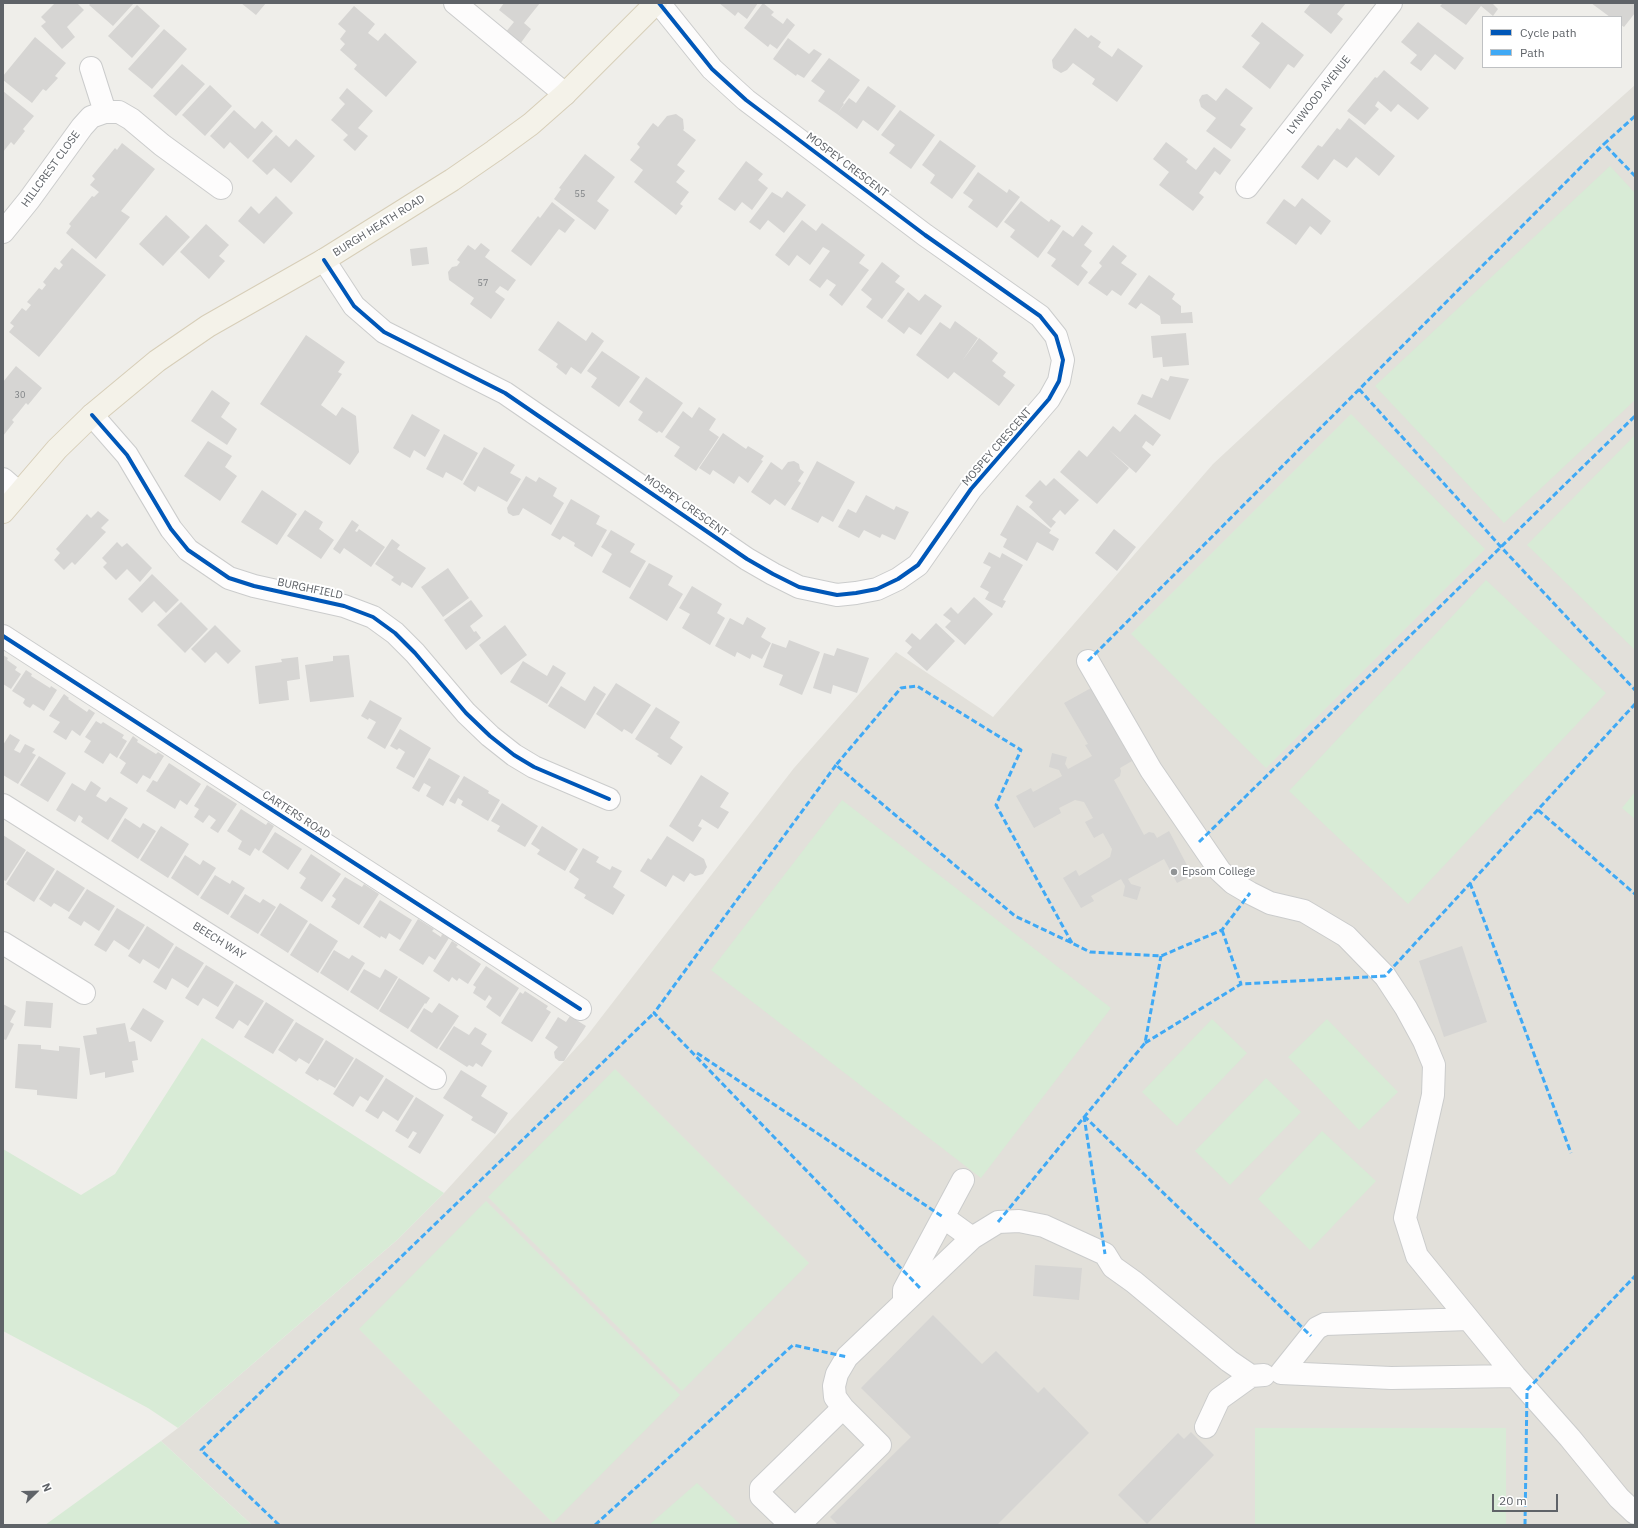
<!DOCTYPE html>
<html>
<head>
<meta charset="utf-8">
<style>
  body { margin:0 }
  #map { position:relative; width:1638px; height:1528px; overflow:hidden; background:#efeeea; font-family:"IBM Plex Sans",sans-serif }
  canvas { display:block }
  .frame { position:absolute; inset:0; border:4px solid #5f6368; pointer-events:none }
  .legend { position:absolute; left:1482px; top:16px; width:140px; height:52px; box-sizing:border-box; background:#fff; border:1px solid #bfc1c3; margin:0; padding:5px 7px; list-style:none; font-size:12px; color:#5f6368 }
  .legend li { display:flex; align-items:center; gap:8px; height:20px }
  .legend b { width:20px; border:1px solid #bfc1c3 }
  .north { position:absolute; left:16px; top:1472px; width:40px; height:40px; -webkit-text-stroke:3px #fff; paint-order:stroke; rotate:67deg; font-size:11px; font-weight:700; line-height:16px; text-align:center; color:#5f6368 }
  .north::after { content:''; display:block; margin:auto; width:14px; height:18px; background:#5f6368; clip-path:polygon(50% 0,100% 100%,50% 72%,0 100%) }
  .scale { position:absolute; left:1492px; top:1494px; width:66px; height:18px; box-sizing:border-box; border:2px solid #5f6368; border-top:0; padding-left:5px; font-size:12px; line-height:14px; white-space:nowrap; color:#5f6368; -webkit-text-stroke:3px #fff; paint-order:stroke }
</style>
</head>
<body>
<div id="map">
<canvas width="1638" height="1528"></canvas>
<div class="frame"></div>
<ul class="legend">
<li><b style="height:5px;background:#0057b8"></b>Cycle path</li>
<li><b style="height:5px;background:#3fa9f5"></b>Path</li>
</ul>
<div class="north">N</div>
<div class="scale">20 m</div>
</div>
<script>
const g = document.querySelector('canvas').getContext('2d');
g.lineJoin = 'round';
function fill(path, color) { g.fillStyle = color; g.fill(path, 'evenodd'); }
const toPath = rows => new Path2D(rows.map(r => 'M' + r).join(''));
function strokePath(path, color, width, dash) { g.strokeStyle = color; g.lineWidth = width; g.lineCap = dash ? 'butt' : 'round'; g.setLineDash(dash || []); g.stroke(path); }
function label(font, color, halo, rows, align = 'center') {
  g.font = font + ' "IBM Plex Sans",sans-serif'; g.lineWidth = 4; g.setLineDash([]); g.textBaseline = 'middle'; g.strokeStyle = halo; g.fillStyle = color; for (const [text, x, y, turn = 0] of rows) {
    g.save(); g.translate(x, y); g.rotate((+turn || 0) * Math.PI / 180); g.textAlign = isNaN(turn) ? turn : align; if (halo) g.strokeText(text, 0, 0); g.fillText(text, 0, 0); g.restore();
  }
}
fill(toPath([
  [1635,85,1635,1525,252,1525,161,1441,178,1428,397,1240,444,1193,586,1037,794,768,896,652,993,717,1213,464,1281,401]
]), '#e2e0da');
fill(toPath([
  [1610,166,1635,193,1635,400,1504,523,1375,386],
  [1351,414,1485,549,1266,768,1131,634],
  [1635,435,1635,650,1527,545],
  [1486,580,1606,693,1408,904,1289,791],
  [1635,792,1635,819,1622,808],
  [842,800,1111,1008,981,1178,711,970],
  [1212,1019,1247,1053,1177,1126,1142,1092],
  [1327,1019,1398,1092,1359,1130,1288,1057],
  [202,1038,444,1193,397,1240,178,1428,148,1408,3,1331,3,1149,81,1195,115,1174],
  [615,1069,809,1263,682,1391,488,1197],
  [1266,1078,1301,1112,1230,1185,1195,1151],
  [1322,1131,1376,1181,1310,1250,1258,1199],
  [486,1201,680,1395,553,1523,359,1329],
  [1255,1428,1506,1428,1506,1525,1255,1525],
  [161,1441,252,1525,45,1525],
  [697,1483,741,1525,649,1525]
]), '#d8ebd6');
fill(toPath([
  [55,3,77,3,84,10,67,27,75,37,62,49,41,26,46,22,41,17],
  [91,3,134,3,113,26,89,5],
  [241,3,266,3,256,15],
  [504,3,540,3,524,23,531,29,520,44,505,33,514,22,499,10],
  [719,3,758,3,747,19,738,12,735,16],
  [763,3,774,12,771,15,783,24,787,18,795,25,777,49,770,44,768,47,744,28],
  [1311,3,1346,3,1337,14,1343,19,1331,34,1304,12],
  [1443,3,1494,3,1493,4,1498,9,1493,16,1481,6,1466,25,1440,6],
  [1591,3,1635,3,1635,13,1624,27,1621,25,1621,17,1610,17],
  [137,5,160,26,132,58,108,36],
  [354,6,375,24,368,33,378,41,385,33,417,62,386,97,354,69,357,65,340,50,345,44,340,39,346,31,338,24],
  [1262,22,1304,55,1294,68,1288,64,1270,89,1242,67,1260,43,1251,36],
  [1418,22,1464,58,1455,70,1435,54,1421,71,1410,63,1417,55,1401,42],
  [1075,28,1088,38,1091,35,1101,42,1098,47,1112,57,1118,48,1143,66,1117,102,1092,84,1095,79,1073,63,1067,70,1061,73,1053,68,1052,60],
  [164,29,187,49,152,89,128,69],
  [35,37,66,63,55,76,58,78,46,91,43,89,32,103,3,80,3,76],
  [788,38,809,54,814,49,822,54,804,78,797,74,796,76,773,59],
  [829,58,860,80,843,103,844,104,837,114,818,101,825,91,811,81],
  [182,64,205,84,176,116,153,96],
  [1384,70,1429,108,1418,120,1398,104,1391,112,1378,101,1375,106,1379,109,1365,125,1347,111,1375,77,1377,78],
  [210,85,232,106,205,136,182,115],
  [868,86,896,106,878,131,863,120,857,129,837,114,849,98,856,103],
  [347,88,373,111,358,128,368,136,355,151,343,140,348,135,331,120,345,104,339,98],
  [1226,88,1253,108,1240,125,1246,129,1231,149,1206,131,1216,118,1201,107,1199,100,1202,95,1207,94,1216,101],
  [3,91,34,116,23,129,25,131,14,145,11,142,3,152],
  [234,110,255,129,262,121,273,131,248,159,230,142,224,149,210,136],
  [900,110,935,135,911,169,889,153,895,145,881,135],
  [676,114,683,119,684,129,683,130,696,140,677,165,685,171,676,182,689,192,680,204,683,206,676,215,634,182,643,170,630,160,640,147,637,144,653,123,658,127,667,116],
  [1349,118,1395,156,1379,176,1356,157,1347,168,1334,159,1318,180,1301,167,1318,145,1322,147,1337,128,1340,130],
  [276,135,289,147,296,139,315,156,291,183,274,168,267,175,252,161],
  [940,140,976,166,952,199,930,183,935,175,922,165],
  [1166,142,1188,159,1186,162,1196,170,1214,147,1231,160,1220,175,1215,171,1199,193,1204,197,1193,211,1159,185,1169,172,1153,159],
  [122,143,155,169,121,211,130,217,96,259,66,233,71,226,69,224,92,196,94,197,99,192,90,185,95,179,92,176,115,148,117,150],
  [585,154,615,177,597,201,609,210,595,230,554,199,561,189,559,188],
  [746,161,763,174,758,180,768,188,752,210,742,202,735,211,718,199],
  [978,172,1007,193,1009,189,1020,197,997,228,968,207,973,200,963,193],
  [787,191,806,205,784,233,768,220,760,230,749,222,772,192,782,198],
  [276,196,293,213,264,244,238,221,251,206,259,214],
  [1302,198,1331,221,1321,235,1310,226,1296,245,1266,223,1284,199,1295,207],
  [1021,201,1049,222,1051,219,1061,226,1038,258,1010,237,1015,230,1004,222],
  [552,202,575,220,565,233,559,229,531,266,511,251,538,216,540,218],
  [166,215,190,237,163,266,139,244],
  [802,220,816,231,822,223,865,255,859,263,869,270,842,306,829,295,836,285,827,279,820,288,809,280,830,251,823,247,810,265,797,255,789,266,775,255],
  [206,224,229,245,219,256,225,261,209,279,180,252],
  [1082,225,1093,233,1084,245,1092,251,1081,266,1088,272,1078,286,1051,266,1056,259,1047,253,1063,230,1073,237],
  [481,243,490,250,485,257,516,280,508,291,500,286,495,292,505,299,491,319,470,304,474,298,449,280,448,272,452,267,457,266,460,262,457,260,468,245,475,250],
  [1113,245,1127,256,1121,263,1137,274,1121,296,1112,290,1107,296,1088,283,1102,266,1099,263],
  [427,247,429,264,412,266,410,249],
  [72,248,106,275,39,357,9,332,14,326,10,323,22,308,26,311,31,305,27,302,39,288,42,290,46,285,43,282,55,267,59,270,63,265,60,262],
  [882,262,900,276,895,282,905,289,882,319,866,307,872,299,861,290],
  [1149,275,1175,294,1172,299,1181,306,1181,313,1192,312,1193,323,1161,324,1160,316,1141,303,1136,309,1128,304],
  [908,292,919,301,925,294,942,306,921,335,909,327,904,334,887,321],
  [558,321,586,341,592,332,604,341,581,374,571,367,566,375,556,367,558,364,538,350],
  [955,321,978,338,962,361,979,338,998,353,992,361,1006,372,1003,376,1015,385,999,406,954,372,948,379,916,355,940,322,950,329],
  [1186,333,1189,365,1163,367,1162,357,1153,358,1151,336],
  [306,335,345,362,338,372,342,374,321,405,336,416,342,407,356,416,359,452,350,465,260,404],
  [602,351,640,377,619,407,591,387,597,378,587,371],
  [16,366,42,388,28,405,26,403,18,413,12,420,14,422,3,436,3,382],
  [1170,376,1189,379,1170,420,1137,404,1142,394,1152,398,1161,378,1168,381],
  [646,377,683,403,662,433,659,431,657,433,638,420,643,412,629,402],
  [212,390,230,403,221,417,237,429,227,445,191,421],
  [699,407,716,419,709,430,719,437,696,471,674,456,680,447,665,437,683,411,692,418],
  [412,414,440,430,425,457,414,450,410,458,393,448],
  [1135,414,1161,435,1153,446,1146,441,1142,447,1151,455,1136,473,1108,449,1129,468,1097,504,1060,472,1079,450,1087,457,1113,426,1120,432],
  [723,433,746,449,748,446,764,456,761,460,763,461,748,483,739,476,734,484,713,470,710,475,699,468],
  [444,434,478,453,462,481,446,472,443,478,426,469],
  [208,441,232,456,225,467,237,476,220,501,184,476],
  [484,447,515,465,510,473,521,479,507,502,478,486,475,492,463,484],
  [794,461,799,464,800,469,804,472,798,481,801,483,785,506,775,499,770,505,751,492,771,462,782,470,788,462],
  [817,461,855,482,833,522,822,516,818,523,791,509],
  [526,476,536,482,539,477,557,488,553,496,564,503,551,525,523,508,519,515,513,516,508,513,507,508],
  [1054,478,1079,500,1065,515,1060,510,1052,519,1056,522,1051,528,1029,507,1033,502,1025,496,1040,480,1046,486],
  [262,490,297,514,277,545,241,522],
  [866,495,894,510,896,506,909,512,895,540,882,534,880,538,864,530,859,538,838,527,848,509,856,513],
  [571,499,600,516,596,524,607,530,592,557,574,546,575,543,563,536,560,540,551,535],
  [1017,505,1051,530,1049,533,1059,539,1053,551,1037,542,1027,561,1003,547,1007,539,1000,535],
  [305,510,323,522,319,529,334,540,321,559,287,536],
  [98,511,109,520,101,528,106,532,75,565,72,562,64,570,54,560,60,553,56,549,87,514,91,518],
  [352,520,359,525,355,531,357,532,359,529,385,547,371,567,344,548,340,554,333,549],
  [1114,529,1136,547,1117,571,1095,553],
  [611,530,635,544,630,552,646,561,630,588,602,572,612,554,601,547],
  [392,539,400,545,397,549,426,568,412,588,402,582,400,586,391,580,394,577,375,564],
  [117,542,122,547,127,543,152,568,140,582,127,569,116,580,103,567,107,563,102,558],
  [989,552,1000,558,1002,553,1023,565,1003,600,1006,601,1002,608,985,599,989,592,980,587,991,567,983,563],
  [649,563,673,576,668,585,683,594,667,621,629,598],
  [448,568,469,598,443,617,421,587],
  [152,574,179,600,166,613,154,601,142,613,128,599],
  [692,586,722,604,717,613,725,618,710,645,682,628,690,614,679,608],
  [974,597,993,614,965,645,945,627,951,621,943,615,951,607,958,614],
  [471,600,483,616,470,626,474,632,476,631,481,638,466,650,444,620],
  [181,602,208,629,185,653,157,625],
  [747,617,766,628,761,637,771,643,762,659,752,654,750,659,737,652,735,657,715,646,730,618,743,625],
  [936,623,955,641,927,671,907,653,912,647,905,641,912,633,920,640],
  [215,625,241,651,228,664,216,652,205,663,191,649],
  [505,625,527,655,501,675,479,645],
  [789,640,820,652,802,695,779,685,783,675,763,667,772,643,786,648],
  [837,648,869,658,857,693,833,685,831,694,813,688,824,653,834,656],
  [3,655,8,658,7,660,17,667,15,670,21,674,11,689,3,684],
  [349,655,354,697,310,702,305,665,333,661,333,656],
  [298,657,300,679,287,681,289,700,259,704,255,666,282,662,281,659],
  [523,661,547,676,553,665,566,673,547,704,510,682],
  [26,670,32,674,31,676,50,688,51,686,57,690,44,711,33,704,30,708,26,706,23,703,25,699,12,691],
  [616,683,651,705,632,734,624,729,622,732,596,714],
  [561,686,585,701,594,686,606,694,585,729,548,706],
  [1091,688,1132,761,1120,768,1121,771,1120,776,1114,780,1144,835,1149,832,1154,833,1157,838,1169,831,1189,869,1184,872,1187,878,1177,883,1164,859,1128,879,1131,884,1141,887,1137,900,1123,896,1125,886,1121,879,1091,896,1094,901,1081,908,1063,878,1076,870,1079,876,1110,857,1112,849,1103,833,1094,838,1085,822,1093,818,1084,802,1075,800,1059,808,1061,813,1034,828,1016,796,1031,788,1033,792,1062,776,1059,770,1049,767,1052,753,1067,757,1065,764,1068,769,1092,756,1085,745,1088,744,1064,703],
  [64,694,69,698,68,699,87,712,89,709,95,713,80,736,72,730,66,740,53,732,60,722,49,716],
  [370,700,402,718,385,749,367,738,376,722,369,718,368,720,361,716],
  [656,707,680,722,670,738,683,747,671,765,657,756,659,754,635,739],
  [96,721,101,724,103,722,114,729,124,735,122,738,127,741,117,758,110,753,103,764,84,752,91,741,85,737],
  [400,729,431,748,414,778,396,768,405,752,399,748,397,750,390,746],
  [10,734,20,740,14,750,20,753,25,744,35,749,32,753,36,755,18,784,3,775,3,745],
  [133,736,138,740,137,742,148,749,156,754,158,752,164,756,150,779,143,775,137,784,120,773,126,763,119,758],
  [39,756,66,773,48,802,20,785],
  [429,758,460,776,443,806,426,796,431,787,424,783,419,792,412,788],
  [169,763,201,784,187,805,180,800,175,809,146,791,153,780,157,782],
  [701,775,729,793,720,807,729,812,718,829,702,819,698,826,702,828,693,842,669,826],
  [464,776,489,791,488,793,500,800,488,821,461,805,463,801,458,798,455,804,449,801],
  [91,781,101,788,96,796,106,802,110,797,128,808,108,840,81,822,83,818,79,815,75,822,56,810,72,783,85,791],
  [207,785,237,804,218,833,210,828,216,820,209,815,203,823,194,817,199,809,194,806],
  [502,803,538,826,525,847,497,831,500,826,491,821],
  [241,809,266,825,268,822,274,826,259,851,255,848,250,856,238,849,242,841,227,831],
  [125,818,140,828,143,823,156,831,138,859,111,841],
  [161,826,189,844,168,878,140,860],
  [542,826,578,849,565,871,537,854,540,850,531,844],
  [275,832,302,849,288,870,262,852],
  [3,835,26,850,6,881,3,880],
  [667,836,704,859,707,867,703,874,695,876,690,873,684,882,673,875,666,887,640,871,648,858,651,860],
  [583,848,599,857,596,862,610,870,612,866,622,871,613,887,625,895,613,915,584,898,586,895,574,888,579,879,569,872],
  [27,851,55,869,34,902,6,884],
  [311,854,341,874,322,902,300,888,306,878,299,873],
  [185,855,200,865,203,860,216,868,198,896,171,878],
  [57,870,85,888,69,912,54,903,51,907,39,899],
  [215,875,230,884,232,880,245,888,228,915,200,898],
  [345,877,362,887,364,884,379,894,359,925,331,907,336,899,332,896],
  [87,889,115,906,99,931,84,921,81,926,68,918],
  [245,894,260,903,263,899,276,907,258,934,230,917],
  [380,900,412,920,400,940,389,933,386,939,381,936,380,938,363,927],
  [280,903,308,921,288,953,260,935],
  [117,908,145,925,129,950,114,940,106,952,94,945],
  [418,919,434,929,432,931,441,937,442,934,449,938,435,960,429,956,423,965,399,950],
  [310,923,338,941,318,973,290,955],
  [147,926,174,944,159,969,143,959,140,964,128,956],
  [452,941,458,945,456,947,481,964,468,984,459,978,457,981,452,977,449,982,433,971],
  [176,946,204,963,188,988,172,978,166,990,153,982],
  [1462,946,1487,1022,1444,1037,1419,961],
  [334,950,349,959,352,955,365,963,348,991,320,973],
  [206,965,234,982,218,1007,203,998,198,1006,185,998],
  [486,966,519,988,500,1017,486,1007,492,998,489,995,485,1001,473,993,476,987,473,985],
  [364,969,380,978,385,969,398,977,378,1010,350,992],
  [399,978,430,998,426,1004,425,1003,408,1029,379,1011],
  [236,984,264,1001,248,1026,239,1020,233,1029,215,1018],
  [525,991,548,1006,546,1009,551,1012,532,1042,501,1023,520,992,523,994],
  [26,1001,53,1003,51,1028,24,1026],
  [266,1002,294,1020,273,1054,244,1037],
  [439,1003,459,1016,437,1049,410,1031,424,1008,432,1013],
  [3,1004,16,1011,10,1022,14,1024,6,1040,3,1039],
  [143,1008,164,1021,151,1042,130,1029],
  [570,1016,586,1026,564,1061,559,1061,555,1058,554,1052,558,1047,545,1038,558,1017,566,1022],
  [296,1022,324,1039,309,1064,299,1058,296,1062,278,1050],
  [125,1023,129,1042,135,1041,138,1060,132,1061,134,1072,105,1078,105,1072,90,1075,83,1036,97,1034,96,1028],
  [454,1026,469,1035,475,1027,487,1034,481,1044,492,1051,482,1067,476,1063,473,1067,469,1065,467,1067,439,1049],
  [326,1040,354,1058,335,1088,319,1079,318,1081,305,1073],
  [18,1044,41,1045,41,1049,59,1051,59,1046,80,1048,77,1099,37,1095,37,1090,15,1088],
  [356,1058,384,1076,368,1101,360,1096,353,1107,333,1094],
  [461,1070,487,1086,481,1096,508,1113,495,1134,471,1120,473,1117,443,1098],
  [386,1078,414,1096,398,1121,383,1111,378,1119,365,1111],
  [416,1097,444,1115,420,1154,408,1147,417,1133,413,1131,408,1139,395,1131],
  [1035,1265,1082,1268,1079,1300,1033,1296],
  [933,1315,982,1364,996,1351,1038,1393,1044,1387,1089,1433,997,1525,838,1525,830,1517,911,1437,861,1388],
  [1191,1432,1214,1455,1147,1524,1118,1495,1178,1433,1184,1439]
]), '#d6d5d3');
const minor = toPath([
  [455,3,565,94],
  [91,68,105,112],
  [1247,187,1391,3],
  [3,232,29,200,82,127,91,117,105,112,119,112,131,119,162,145,221,188],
  [324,260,354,306,384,332,505,393,747,559,773,574,799,587,837,595,856,593,877,589,898,579,918,565,971,489,1049,399,1059,381,1063,360,1056,336,1040,316,925,235,746,100,712,69,659,3],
  [92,415,127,455,171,529,188,550,229,578,254,586,344,606,373,617,395,633,415,653,466,713,490,736,514,755,534,767,609,799],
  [3,479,19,493],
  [3,636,580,1009],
  [1088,661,1151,770,1220,871,1233,883,1250,893,1270,903,1304,911,1346,936,1385,976,1406,1008,1424,1041,1434,1065,1433,1095,1405,1218,1417,1256,1515,1376,1570,1438,1619,1498,1635,1513],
  [3,805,435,1078],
  [3,943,84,993],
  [943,1217,972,1238],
  [904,1299,904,1290,963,1180],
  [1468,1319,1325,1324,1317,1328,1281,1373,1391,1378,1515,1376],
  [843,1408,835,1397,834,1386,837,1374,847,1357,972,1238,998,1222,1019,1221,1044,1226,1105,1254,1113,1267,1134,1282,1229,1361,1251,1376],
  [1206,1427,1219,1399,1251,1376,1264,1375],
  [791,1525,761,1496,761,1488,843,1408,880,1445,799,1525]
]);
const major = toPath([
  [3,512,57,449,92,415,157,361,208,326,324,260,452,180,494,151,531,124,565,94,656,3]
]);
strokePath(minor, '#cbcccc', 24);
strokePath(major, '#d7ceb8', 24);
strokePath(minor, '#fdfcfc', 22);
strokePath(major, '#f4f2e9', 22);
strokePath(toPath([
  [1635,116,1604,144,1635,176],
  [1359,389,1501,547,1635,690],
  [1088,661,1604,144],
  [836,765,654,1013,920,1288],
  [1538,810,1635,894],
  [1199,842,1635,416],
  [1470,883,1571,1153],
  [1222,930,1241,984],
  [1072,943,996,805,1021,750,917,686,901,688,836,765,1015,916,1072,943,1090,952,1161,956,1222,930,1250,893],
  [1145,1043,1241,984,1385,976,1635,704],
  [697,1053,943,1217],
  [1084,1116,1311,1336],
  [1084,1116,1105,1254],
  [998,1222,1145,1043,1161,956],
  [279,1525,201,1450,654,1013],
  [595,1525,793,1345,847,1357],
  [1525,1525,1527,1390,1635,1276]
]), '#3fa9f5', 3, [6, 3]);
strokePath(toPath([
  [324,260,354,306,384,332,505,393,747,559,773,574,799,587,837,595,856,593,877,589,898,579,918,565,971,489,1049,399,1059,381,1063,360,1056,336,1040,316,925,235,746,100,712,69,659,3],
  [92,415,127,455,171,529,188,550,229,578,254,586,344,606,373,617,395,633,415,653,466,713,490,736,514,755,534,767,609,799],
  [3,636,580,1009]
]), '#0057b8', 4);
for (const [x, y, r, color] of [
  [1174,872,4,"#919496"]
]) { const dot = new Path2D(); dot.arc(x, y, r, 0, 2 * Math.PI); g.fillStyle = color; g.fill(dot); strokePath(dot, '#fff', 1.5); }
label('9px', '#7e8184', null, [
  ["55",580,194],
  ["57",483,283],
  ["30",20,395]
]);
label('11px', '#5f6368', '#fff', [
  ["LYNWOOD AVENUE",1319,95,-52],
  ["MOSPEY CRESCENT",847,165,37],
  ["HILLCREST CLOSE",51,169,-54],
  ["BURGH HEATH ROAD",379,226,-32],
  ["MOSPEY CRESCENT",997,447,-49],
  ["MOSPEY CRESCENT",686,506,35],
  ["BURGHFIELD",310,589,12],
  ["CARTERS ROAD",296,815,33],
  ["BEECH WAY",219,941,32]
]);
label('11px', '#5f6368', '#fff', [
  ["Epsom College",1182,872]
], 'left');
</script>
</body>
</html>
